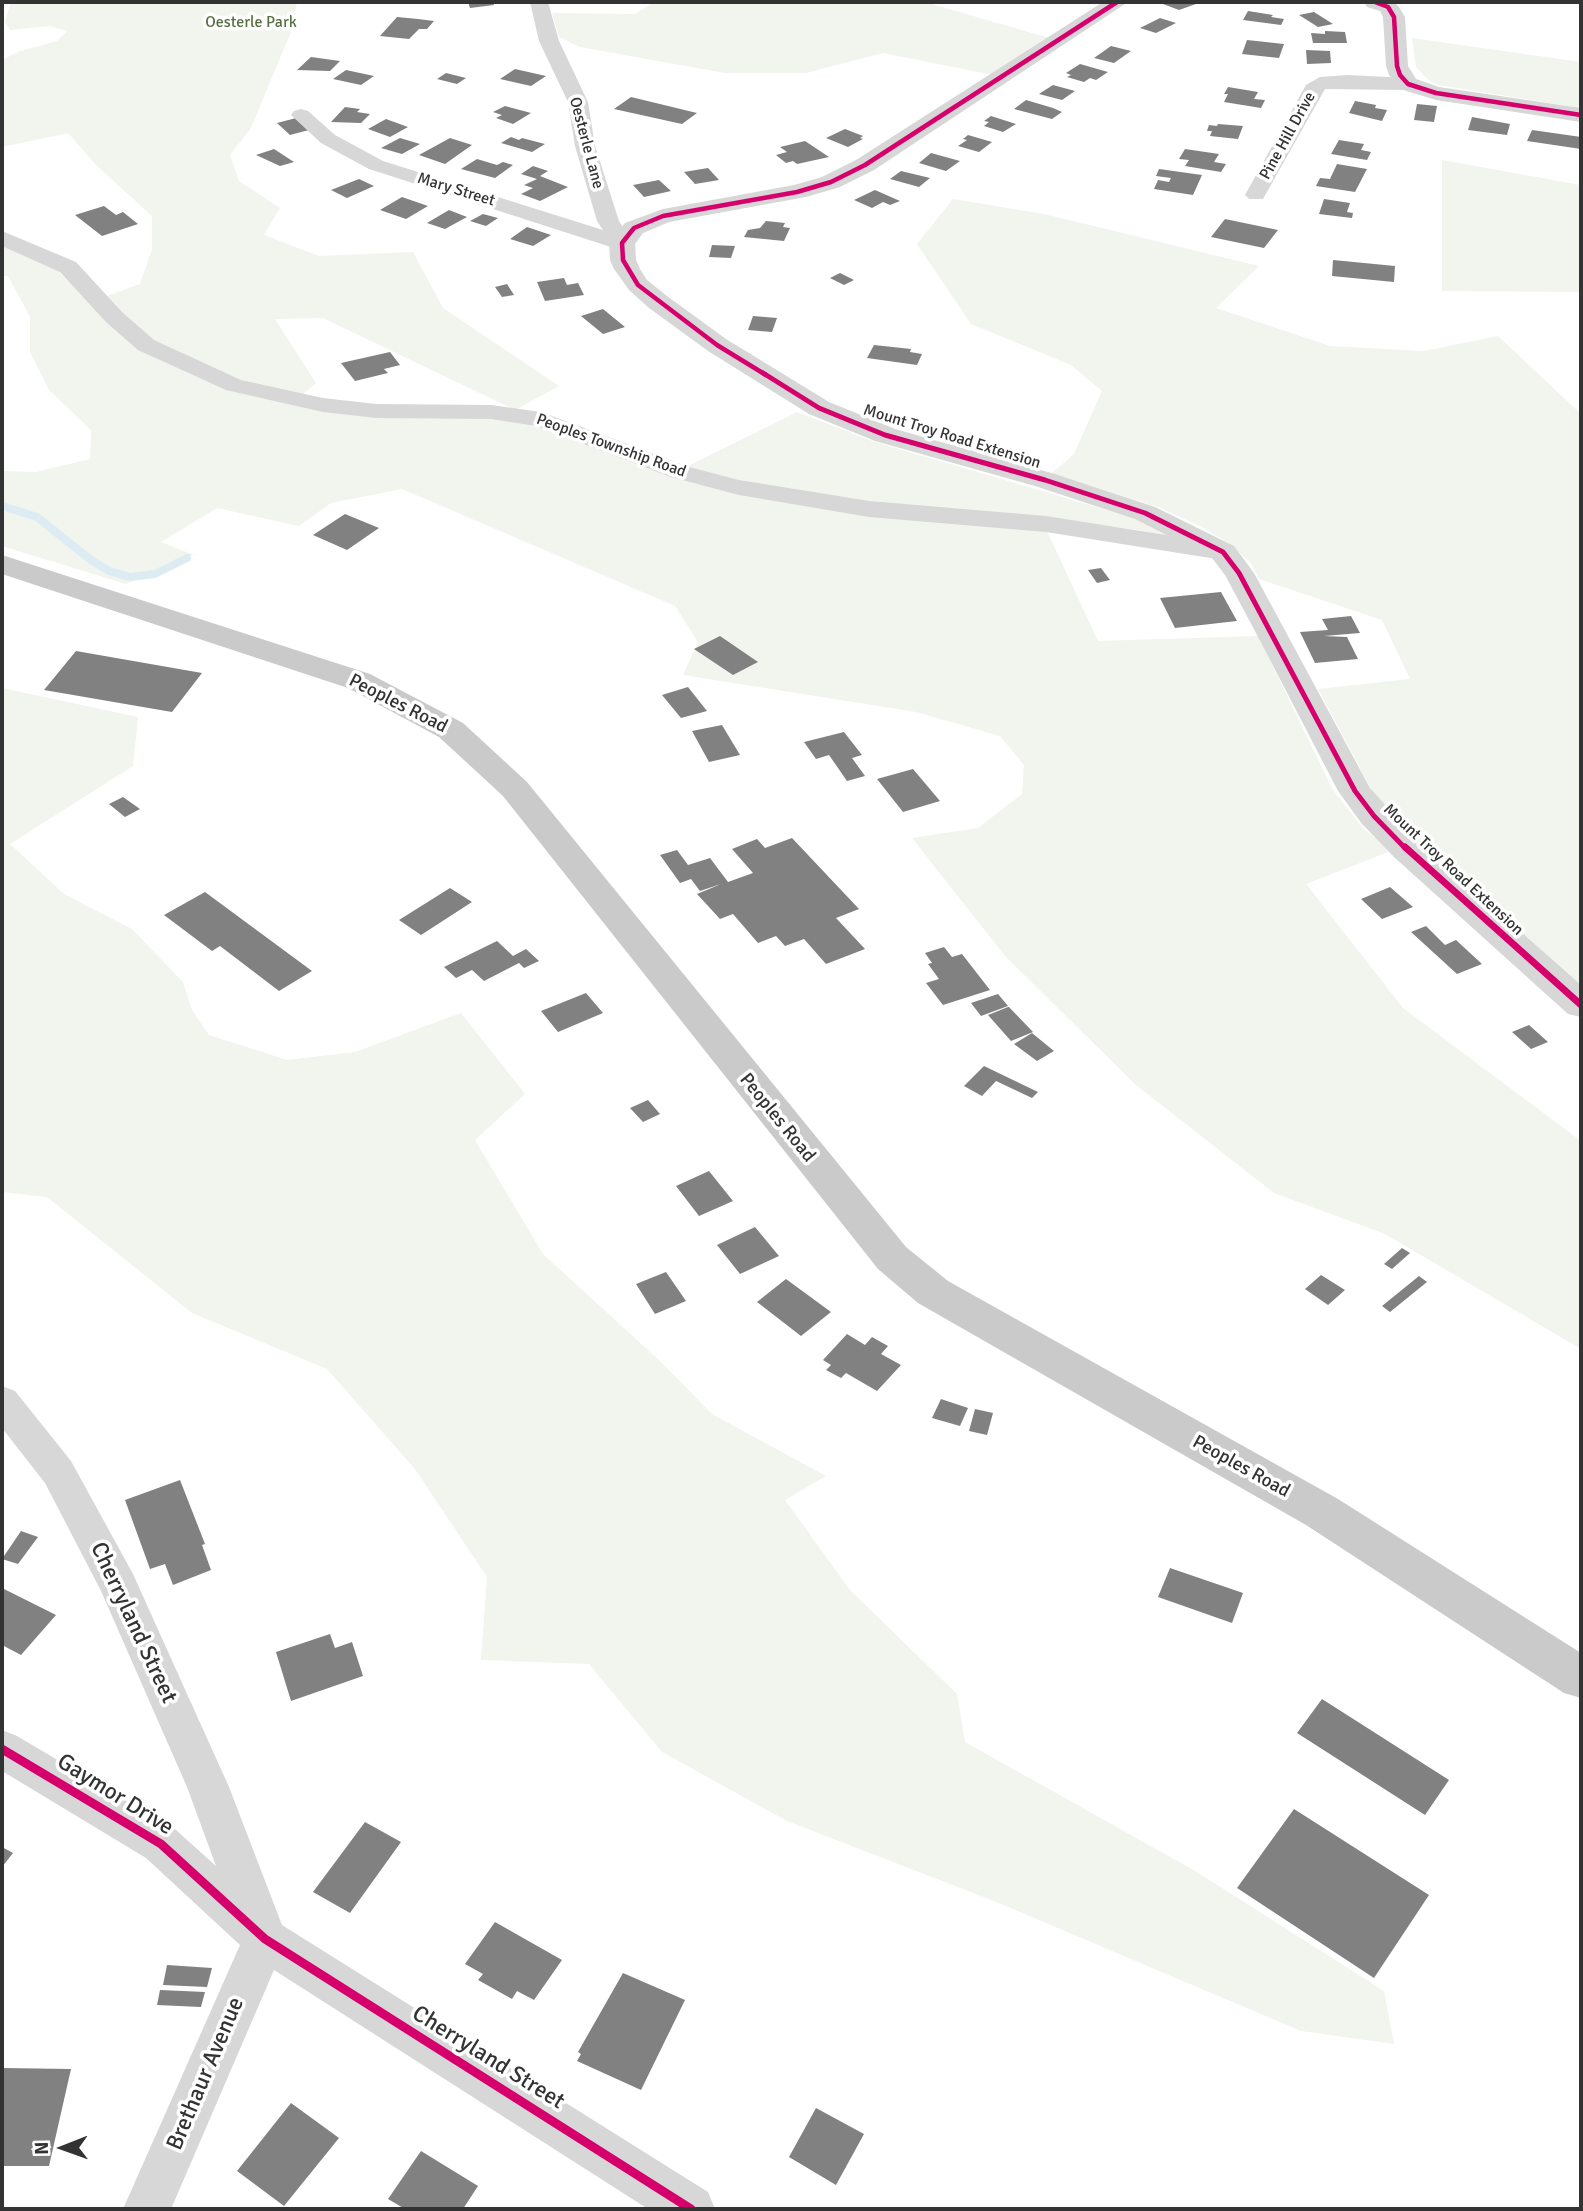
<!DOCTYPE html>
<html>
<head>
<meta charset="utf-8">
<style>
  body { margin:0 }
  #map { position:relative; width:1583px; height:2211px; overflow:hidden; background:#fff; font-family:Signika,sans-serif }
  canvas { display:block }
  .frame { position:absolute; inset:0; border:4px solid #333; pointer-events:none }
  .north { position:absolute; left:28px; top:2113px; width:70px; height:70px; -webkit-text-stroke:5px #fff; paint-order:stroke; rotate:269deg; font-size:19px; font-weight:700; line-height:28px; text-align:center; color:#333 }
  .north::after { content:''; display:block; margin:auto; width:24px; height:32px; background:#333; clip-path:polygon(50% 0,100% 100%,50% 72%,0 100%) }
</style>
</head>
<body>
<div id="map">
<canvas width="1583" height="2211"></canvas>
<div class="frame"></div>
<div class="north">N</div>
</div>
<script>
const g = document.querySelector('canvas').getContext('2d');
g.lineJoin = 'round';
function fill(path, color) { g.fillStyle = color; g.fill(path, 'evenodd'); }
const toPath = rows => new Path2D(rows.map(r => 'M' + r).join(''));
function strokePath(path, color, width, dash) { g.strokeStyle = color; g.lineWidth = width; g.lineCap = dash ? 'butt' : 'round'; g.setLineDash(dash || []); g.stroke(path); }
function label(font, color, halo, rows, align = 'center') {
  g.font = font + ' Signika,sans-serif'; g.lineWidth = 7; g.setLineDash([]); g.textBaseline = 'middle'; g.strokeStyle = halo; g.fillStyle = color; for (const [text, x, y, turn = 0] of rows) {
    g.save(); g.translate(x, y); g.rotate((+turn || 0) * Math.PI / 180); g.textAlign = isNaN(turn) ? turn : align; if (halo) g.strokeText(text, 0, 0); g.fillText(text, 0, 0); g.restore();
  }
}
fill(toPath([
  [11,2,297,2,290,34,251,128,230,155,239,181,280,208,264,235,319,256,413,252,443,308,559,386,515,410,323,318,275,319,316,383,302,395,242,380,177,354,142,334,107,296,140,284,152,249,152,216,97,166,68,133,2,147,2,60,20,51,57,41,67,31,50,26,10,30,5,22],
  [654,2,925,2,1049,38,993,75,883,53,806,73,725,73,580,47,559,37,552,13,635,14],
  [1412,38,1581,62,1581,108,1438,85,1427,79,1416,67],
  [1442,160,1581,185,1581,292,1442,291],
  [953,199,1044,214,1259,266,1216,308,1330,346,1424,351,1498,336,1581,414,1581,986,1384,813,1318,689,1410,679,1382,620,1259,579,1251,563,1230,544,1200,526,1161,508,1052,473,1074,454,1102,391,1071,365,971,324,917,244],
  [2,243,53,266,132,345,150,355,354,413,387,418,490,417,523,420,697,483,1047,531,1098,641,1258,636,1333,790,1363,828,1391,851,1306,884,1403,1008,1581,1141,1581,1349,1385,1234,1274,1193,1136,1085,1005,956,912,838,978,828,1022,794,1024,765,1000,736,916,712,683,675,698,642,675,606,402,489,331,503,299,526,217,508,161,542,194,555,126,584,2,546,2,471,36,472,90,459,91,430,49,390,30,352,30,317,8,276,2,276],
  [797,412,875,442,1141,520,1184,540,1138,530,1045,518,871,502,752,483,686,467],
  [2,688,138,717,133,766,10,844,64,894,132,929,183,982,192,1010,209,1035,287,1060,355,1052,461,1013,525,1094,475,1140,543,1254,660,1361,712,1414,826,1476,785,1500,850,1590,957,1694,965,1742,1197,1872,1384,1991,1394,2044,1301,2031,994,1901,787,1821,662,1752,589,1664,481,1660,487,1577,415,1469,327,1369,192,1313,47,1197,2,1192]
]), '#f1f5ed');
strokePath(toPath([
  [2,506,37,517,91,560,109,571,130,577,155,574,187,558]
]), '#ddebf3', 8);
fill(toPath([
  [468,2,493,2,494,5,470,8],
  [1168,2,1191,2,1196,4,1179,10,1163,4],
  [1248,11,1273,15,1271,17,1284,19,1281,25,1243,20],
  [1314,12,1333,24,1318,27,1299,15],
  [397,17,418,19,434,21,427,29,419,29,409,39,380,36],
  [1160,18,1176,23,1156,33,1140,28],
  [1325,31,1345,32,1347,43,1313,43,1311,33,1325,34],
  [1247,40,1284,44,1279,58,1242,54],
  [1111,46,1131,51,1114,63,1094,58],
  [1306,50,1330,51,1331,63,1307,64],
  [311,57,340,61,330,71,297,70],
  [1080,64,1108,72,1096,80,1090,78,1084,82,1067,77,1071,75,1066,73],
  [515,69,546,76,531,86,500,79],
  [346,70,374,76,361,85,333,79],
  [446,73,466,78,457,84,437,79],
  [1053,85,1075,91,1062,100,1039,94],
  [1228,87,1258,92,1254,99,1265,100,1261,108,1224,102,1228,94,1224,94],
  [631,97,697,113,682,124,614,109],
  [1026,100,1053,108,1062,112,1052,119,1014,109],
  [1355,101,1376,105,1375,108,1387,110,1382,121,1349,113],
  [1417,104,1437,106,1434,122,1414,120],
  [505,106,531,113,513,124,496,118,502,115,493,112],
  [345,107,360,109,357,112,370,114,361,123,331,122],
  [991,116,1016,124,1003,132,984,126,989,122,984,121],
  [1472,117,1510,124,1507,135,1468,130],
  [296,118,309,130,290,135,277,123],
  [386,119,408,127,390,137,368,129],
  [1218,124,1243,126,1238,139,1210,136,1212,131,1207,131,1209,125,1217,126],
  [845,129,863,136,860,138,863,139,848,147,826,138],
  [1532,130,1581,137,1581,149,1527,141],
  [968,135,992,142,979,152,958,146,967,140,963,139],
  [511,137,519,140,522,138,545,144,532,152,501,143],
  [400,138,420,144,402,154,381,148],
  [450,138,472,145,445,164,419,155],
  [1339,140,1364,144,1361,150,1371,152,1367,160,1331,154],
  [805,141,829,157,797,164,793,161,786,163,776,155,787,152,780,147],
  [274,149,294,162,280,166,256,155],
  [1185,149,1219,154,1214,162,1226,164,1221,172,1185,166,1189,160,1179,159],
  [931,153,960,161,946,171,919,163],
  [477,159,497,165,503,162,513,165,495,178,461,169],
  [1337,164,1367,169,1355,192,1316,186,1320,178,1330,179],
  [533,166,548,171,540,176,568,187,540,201,521,194,533,188,524,185,537,179,521,174],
  [708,168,719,180,695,184,684,172],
  [1159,169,1202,175,1193,195,1154,189,1158,180,1169,182,1171,178,1156,176],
  [901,171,930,178,919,187,890,179],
  [359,179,374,186,347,198,331,190],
  [659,180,671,191,644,197,633,185],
  [875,190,900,201,890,205,883,202,872,208,854,200],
  [402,197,428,206,406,219,380,210],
  [1324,199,1350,203,1347,212,1353,213,1352,218,1319,214],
  [104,206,116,215,123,212,138,224,102,236,75,215],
  [449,210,467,217,445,229,427,223],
  [483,214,498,218,486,226,470,221],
  [1225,219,1278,230,1264,248,1211,237],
  [766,221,785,223,783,227,790,228,784,241,744,237,748,230,760,228],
  [527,227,551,235,533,246,510,239],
  [712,245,735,246,731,258,709,257],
  [1333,260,1395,266,1394,282,1332,276],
  [840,273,854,280,844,285,830,278],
  [564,278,567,285,578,283,584,295,545,301,537,282],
  [507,284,514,295,502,297,495,287],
  [603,309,625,327,603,334,581,316],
  [753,316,777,318,772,332,748,330],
  [874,345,911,349,910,352,922,354,917,365,867,358],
  [390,352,400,365,384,369,388,373,355,381,341,363],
  [345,514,379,528,347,550,313,535],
  [1101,568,1110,580,1097,583,1088,570],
  [1221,592,1237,621,1175,628,1160,598],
  [1351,616,1360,633,1324,636,1347,637,1358,659,1315,663,1300,632,1328,630,1322,619],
  [720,636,758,662,733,675,694,649],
  [76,651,202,673,172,712,44,690],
  [688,687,707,711,681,718,662,695],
  [722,725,740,755,709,762,692,731],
  [844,732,862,755,852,758,865,776,847,781,829,755,816,759,804,742],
  [913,769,940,801,903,812,877,779],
  [123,797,140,809,125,817,109,804],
  [792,838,859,909,836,918,865,949,826,964,804,939,785,946,776,936,758,943,733,914,720,919,697,894,721,884,700,891,691,879,680,883,660,855,677,850,688,865,710,858,728,882,753,873,732,849,757,839,765,848],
  [1390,887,1413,907,1382,919,1361,899],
  [450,888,472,902,421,935,399,920],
  [205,892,312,971,279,991,220,946,212,951,164,915],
  [1426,926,1445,945,1456,940,1482,964,1457,974,1411,932],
  [497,941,513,956,526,949,539,961,524,968,519,963,484,981,472,970,456,978,444,967],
  [944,947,952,957,962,954,990,990,943,1005,926,983,939,979,928,964,932,963,925,953],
  [586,993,603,1013,558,1032,541,1011],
  [998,994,1008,1006,981,1016,971,1003],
  [1008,1007,1009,1007,1033,1032,1011,1041,988,1015],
  [1529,1025,1548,1042,1531,1049,1512,1032],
  [1032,1033,1054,1051,1037,1061,1014,1044],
  [984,1066,1038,1092,1032,1098,996,1081,982,1096,964,1086],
  [648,1100,660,1114,643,1122,630,1108],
  [709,1171,733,1201,699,1216,676,1186],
  [755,1227,779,1256,740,1274,717,1245],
  [1402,1248,1410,1253,1392,1269,1384,1264],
  [666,1272,686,1301,655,1314,636,1284],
  [1321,1275,1345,1290,1328,1305,1305,1289],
  [1419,1276,1427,1282,1390,1312,1382,1306],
  [786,1279,831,1312,801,1336,757,1302],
  [847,1334,865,1345,872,1337,888,1346,881,1354,901,1365,877,1391,846,1373,841,1378,826,1370,831,1365,823,1360],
  [941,1399,968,1408,960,1426,932,1418],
  [975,1409,993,1413,987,1435,969,1431],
  [180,1480,205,1544,202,1545,211,1570,173,1585,165,1564,150,1569,125,1500],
  [21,1531,38,1537,18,1564,2,1559],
  [1170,1568,1243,1593,1232,1623,1158,1597],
  [4,1589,56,1615,21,1655,2,1645,2,1592],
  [330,1634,335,1648,352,1642,363,1676,291,1701,276,1652],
  [1322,1699,1449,1780,1425,1815,1297,1733],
  [1294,1809,1429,1895,1374,1978,1237,1888],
  [365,1822,401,1842,350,1913,313,1892],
  [2,1847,13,1853,2,1867],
  [495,1922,562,1960,534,2000,517,1991,512,1999,478,1980,483,1974,465,1964],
  [167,1965,212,1968,207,1987,163,1985],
  [623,1973,685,2000,641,2090,577,2061,581,2054,578,2052],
  [160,1990,205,1992,201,2007,157,2005],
  [4,2068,71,2069,49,2166,2,2166,2,2078],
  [291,2103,339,2138,284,2206,237,2171],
  [816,2108,864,2134,836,2185,789,2157],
  [421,2151,478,2186,463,2209,405,2209,388,2199]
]), '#818181');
fill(toPath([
  [530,2,548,2,559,41,588,102,595,146,619,221,633,243,630,248,614,248,369,169,321,143,291,115,294,111,301,109,308,111,335,135,383,161,603,230,597,221,575,146,568,102,539,41,530,2],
  [1347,75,1408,78,1418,84,1408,90,1325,89,1263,199,1249,199,1245,195,1306,85,1320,77,1347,75],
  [2,231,76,262,122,312,154,340,241,380,323,398,376,404,491,405,541,412,689,467,739,480,869,501,1046,516,1223,544,1232,547,1236,552,1232,557,1223,560,1046,532,869,517,739,495,671,477,536,426,491,419,376,418,323,412,226,390,138,350,106,322,60,272,2,246,2,231],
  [2,1386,15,1391,71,1461,133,1574,229,1787,282,1925,708,2192,715,2209,648,2209,274,1970,171,2209,123,2209,240,1945,146,1858,2,1771,2,1730,17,1736,176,1830,216,1866,187,1787,101,1591,45,1483,2,1428,2,1386]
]), '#d7d7d7');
fill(toPath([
  [1103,2,1128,2,874,170,840,187,806,197,669,222,643,233,635,244,636,260,640,269,647,280,667,296,726,339,829,402,895,429,1055,474,1155,507,1234,546,1254,573,1370,788,1418,841,1581,985,1581,1017,1568,1014,1394,857,1362,824,1338,791,1256,633,1225,575,1212,558,1135,519,1035,486,875,441,809,414,708,351,649,308,629,290,614,269,610,260,609,243,625,223,663,209,794,185,822,177,856,160,1103,2],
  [1364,2,1394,2,1399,7,1405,17,1408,66,1416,79,1439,87,1581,108,1581,122,1436,100,1400,89,1389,75,1386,66,1383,17,1380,11,1367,7,1364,2]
]), '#d7d7d7');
fill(toPath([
  [2,555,370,674,463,723,527,782,906,1247,948,1281,1338,1499,1581,1653,1581,1698,1564,1693,1306,1525,918,1303,878,1269,503,796,439,737,348,688,2,574,2,555]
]), '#cacaca');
strokePath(toPath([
  [1375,2,1388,7,1394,17,1397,66,1400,75,1408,84,1436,93,1581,115],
  [766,375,717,345,638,285,623,260,622,243,634,228,663,216,797,192,831,182,865,165,1117,2]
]), '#d6006c', 4.5);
strokePath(toPath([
  [763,373,819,408,885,435,1045,480,1145,513,1223,552,1239,573,1355,791,1374,816,1406,849]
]), '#d6006c', 5);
strokePath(toPath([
  [1405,847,1581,1005]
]), '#d6006c', 7);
strokePath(toPath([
  [2,1749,161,1844,265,1939,691,2209]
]), '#d6006c', 9);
label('16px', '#56703f', '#fff', [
  ["Oesterle Park",251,23]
]);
label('16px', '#333', '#fff', [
  ["Pine Hill Drive",1288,136,-61],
  ["Oesterle Lane",586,143,75],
  ["Mary Street",456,190,17],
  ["Mount Troy Road Extension",952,437,17],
  ["Peoples Township Road",611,446,20],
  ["Mount Troy Road Extension",1453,870,43]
]);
label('19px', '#333', '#fff', [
  ["Peoples Road",398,704,27],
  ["Peoples Road",777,1118,51],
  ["Peoples Road",1241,1467,29]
]);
label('23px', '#333', '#fff', [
  ["Cherryland Street",133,1623,65],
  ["Gaymor Drive",115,1795,32],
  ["Cherryland Street",488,2058,32],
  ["Brethaur Avenue",206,2074,-67]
]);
</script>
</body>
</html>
